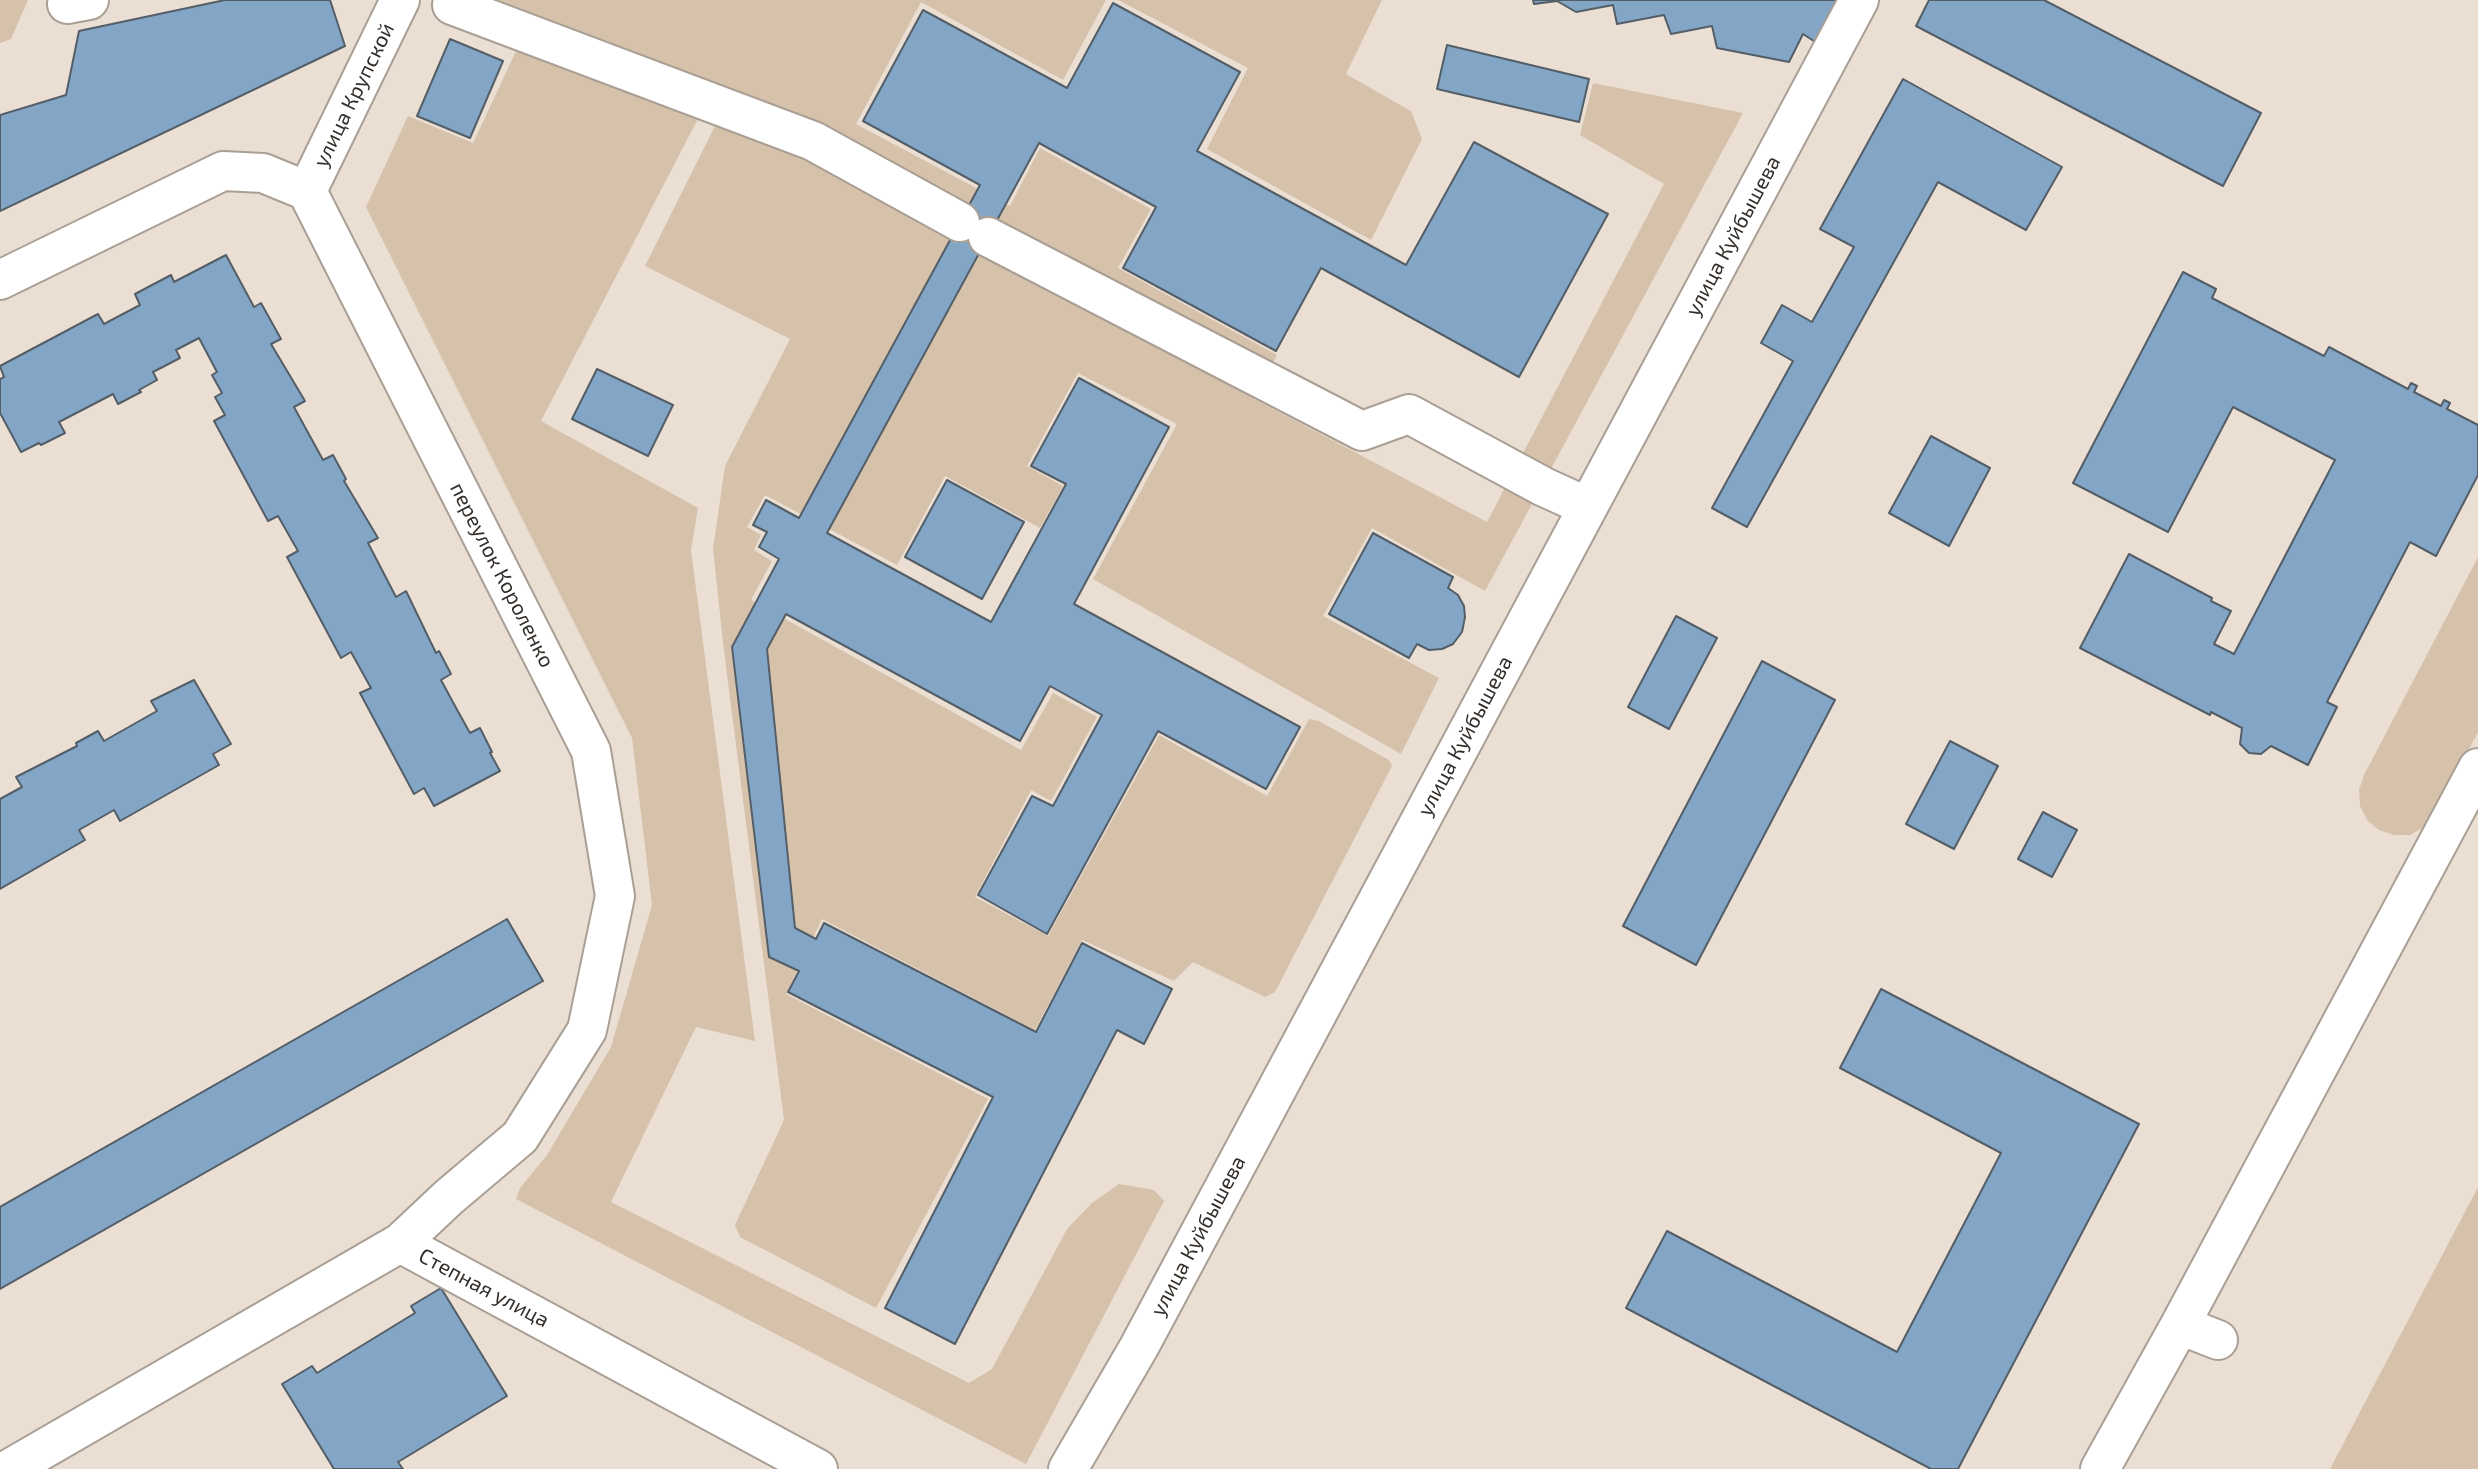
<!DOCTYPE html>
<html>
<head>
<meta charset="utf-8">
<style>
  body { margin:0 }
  canvas { display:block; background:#ebdfd4 }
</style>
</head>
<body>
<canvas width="2478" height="1469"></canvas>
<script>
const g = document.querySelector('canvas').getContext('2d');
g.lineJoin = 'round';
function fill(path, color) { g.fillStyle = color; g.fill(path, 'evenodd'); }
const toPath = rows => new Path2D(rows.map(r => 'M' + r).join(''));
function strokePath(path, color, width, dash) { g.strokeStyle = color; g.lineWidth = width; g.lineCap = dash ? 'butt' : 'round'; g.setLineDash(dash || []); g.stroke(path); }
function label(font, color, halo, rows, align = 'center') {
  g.font = font + ' "Exo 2",sans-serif'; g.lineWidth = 5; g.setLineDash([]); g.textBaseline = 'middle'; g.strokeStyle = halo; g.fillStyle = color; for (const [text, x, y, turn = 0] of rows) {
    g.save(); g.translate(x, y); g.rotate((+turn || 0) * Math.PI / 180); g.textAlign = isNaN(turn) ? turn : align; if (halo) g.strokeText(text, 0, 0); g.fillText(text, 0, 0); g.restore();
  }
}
fill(toPath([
  [0,0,28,0,11,39,0,43],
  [474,0,1106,0,1063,80,921,2,856,124,1010,206,1040,148,1151,209,1118,268,1277,355,1254,399,1487,522,1664,184,1580,135,1593,83,1743,113,1485,591,1372,528,1323,616,1439,678,1401,754,1093,579,1177,424,1078,373,1027,466,1063,486,1040,528,945,476,897,565,765,495,747,527,761,535,754,550,772,561,751,600,1021,750,1053,693,1097,717,1051,801,1031,790,975,897,1048,936,1159,735,1267,796,1309,719,1319,721,1389,760,1392,766,1275,992,1265,997,1193,962,1174,981,1082,940,1035,1030,822,919,786,994,988,1099,876,1308,740,1237,735,1225,784,1120,724,651,713,549,725,466,790,339,645,266,730,96],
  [1118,0,1382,0,1346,74,1411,111,1422,139,1371,240,1207,149,1248,68],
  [518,47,701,113,541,421,698,508,691,550,755,1041,696,1027,611,1202,969,1383,992,1369,1067,1229,1092,1203,1119,1184,1154,1190,1164,1201,1026,1464,516,1199,520,1188,547,1155,611,1047,652,905,632,738,366,207,408,116,473,143],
  [2478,557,2478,732,2434,815,2424,827,2410,835,2394,835,2379,830,2367,820,2360,806,2359,790,2364,775],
  [2478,1187,2478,1469,2330,1469]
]), '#d6c1ab');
const building = toPath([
  [225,0,330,0,345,46,0,211,0,115,66,95,79,31,225,0],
  [1533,0,1838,0,1820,45,1803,34,1789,62,1717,48,1712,26,1671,34,1664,15,1617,24,1613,5,1576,12,1557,1,1534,4,1533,0],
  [1929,0,2044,0,2261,113,2223,186,1916,26,1929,0],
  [1113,3,1240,72,1197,151,1406,265,1474,142,1608,214,1519,377,1321,268,1276,351,1123,268,1156,207,1039,143,827,533,991,622,1066,484,1031,466,1079,378,1169,427,1074,604,1300,727,1266,789,1158,731,1047,934,978,895,1032,796,1053,806,1102,715,1050,686,1020,741,786,614,767,649,795,928,816,939,824,923,1036,1032,1082,943,1172,989,1144,1044,1117,1030,955,1344,885,1308,993,1097,788,992,799,971,769,957,732,647,779,559,759,547,767,532,753,525,766,500,799,518,980,185,863,121,923,10,1067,88,1113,3],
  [450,39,503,61,470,138,417,116,450,39],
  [1447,45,1589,79,1579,122,1437,89,1447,45],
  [1903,79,2062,167,2026,230,1938,182,1747,527,1712,508,1793,361,1761,343,1782,305,1812,322,1854,247,1820,229,1903,79],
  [226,255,254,307,261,303,281,339,271,344,305,401,294,407,323,460,333,455,346,479,344,481,378,538,368,543,396,597,406,591,436,653,439,651,451,674,441,680,455,706,470,733,480,728,492,752,490,753,500,771,434,806,424,788,414,794,360,693,371,688,351,652,341,658,287,557,298,551,278,516,268,521,214,421,225,415,215,397,222,393,212,375,217,372,199,338,176,350,180,358,153,372,157,380,139,390,141,392,118,404,113,394,59,422,65,433,41,445,39,443,21,452,0,413,0,379,4,377,0,366,98,314,104,324,140,305,135,294,171,275,174,282,226,255],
  [2183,272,2216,289,2212,298,2324,356,2329,347,2408,389,2411,383,2417,386,2414,392,2441,406,2444,400,2450,403,2447,409,2478,425,2478,475,2436,556,2410,542,2327,702,2337,707,2308,765,2271,746,2261,754,2249,753,2240,744,2242,728,2211,712,2210,715,2080,648,2129,554,2212,598,2211,601,2231,611,2214,644,2234,654,2335,460,2233,407,2168,532,2073,483,2183,272],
  [597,369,673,405,648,456,572,419,597,369],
  [1931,436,1990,468,1949,546,1889,513,1931,436],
  [947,480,1024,522,982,599,905,557,947,480],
  [1373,533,1453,577,1448,588,1458,595,1464,606,1465,617,1462,632,1453,644,1442,649,1429,650,1417,644,1409,658,1329,614,1373,533],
  [1676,616,1717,638,1669,729,1628,707,1676,616],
  [1762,661,1835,700,1696,965,1623,926,1762,661],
  [194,680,231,744,213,754,219,765,120,821,114,810,79,830,85,840,0,889,0,799,22,787,16,777,77,746,76,743,98,731,104,741,157,711,151,701,194,680],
  [1950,741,1998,766,1954,849,1906,824,1950,741],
  [2043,812,2077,830,2052,877,2018,859,2043,812],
  [507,919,543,981,0,1289,0,1207,507,919],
  [1881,989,2139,1124,1958,1469,1931,1469,1626,1308,1667,1231,1897,1352,2001,1153,1840,1068,1881,989],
  [441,1288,507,1396,398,1462,403,1469,334,1469,282,1384,312,1366,317,1373,415,1313,411,1306,441,1288]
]);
fill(building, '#83a6c7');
strokePath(building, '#545e67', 2);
const minor = toPath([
  [67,4,89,0],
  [452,5,813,141,960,222],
  [307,191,400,0],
  [988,237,1362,431,1409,414,1544,487,1588,507],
  [0,280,223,171,263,173,307,191,591,751,615,896,587,1030,520,1137,449,1197,400,1243],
  [2180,1325,2218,1340],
  [9,1469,400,1243,818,1469],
  [1068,1469,1139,1347,1859,0],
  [2100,1469,2180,1325,2478,768]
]);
strokePath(minor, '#aa9f94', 42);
strokePath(minor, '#fff', 38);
label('21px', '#332e2a', '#fff', [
  ["улица Крупской",354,95,-64],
  ["улица Куйбышева",1733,236,-62],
  ["переулок Короленко",502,575,63],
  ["улица Куйбышева",1465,736,-62],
  ["улица Куйбышева",1198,1236,-62],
  ["Степная улица",484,1288,28]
]);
</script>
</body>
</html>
